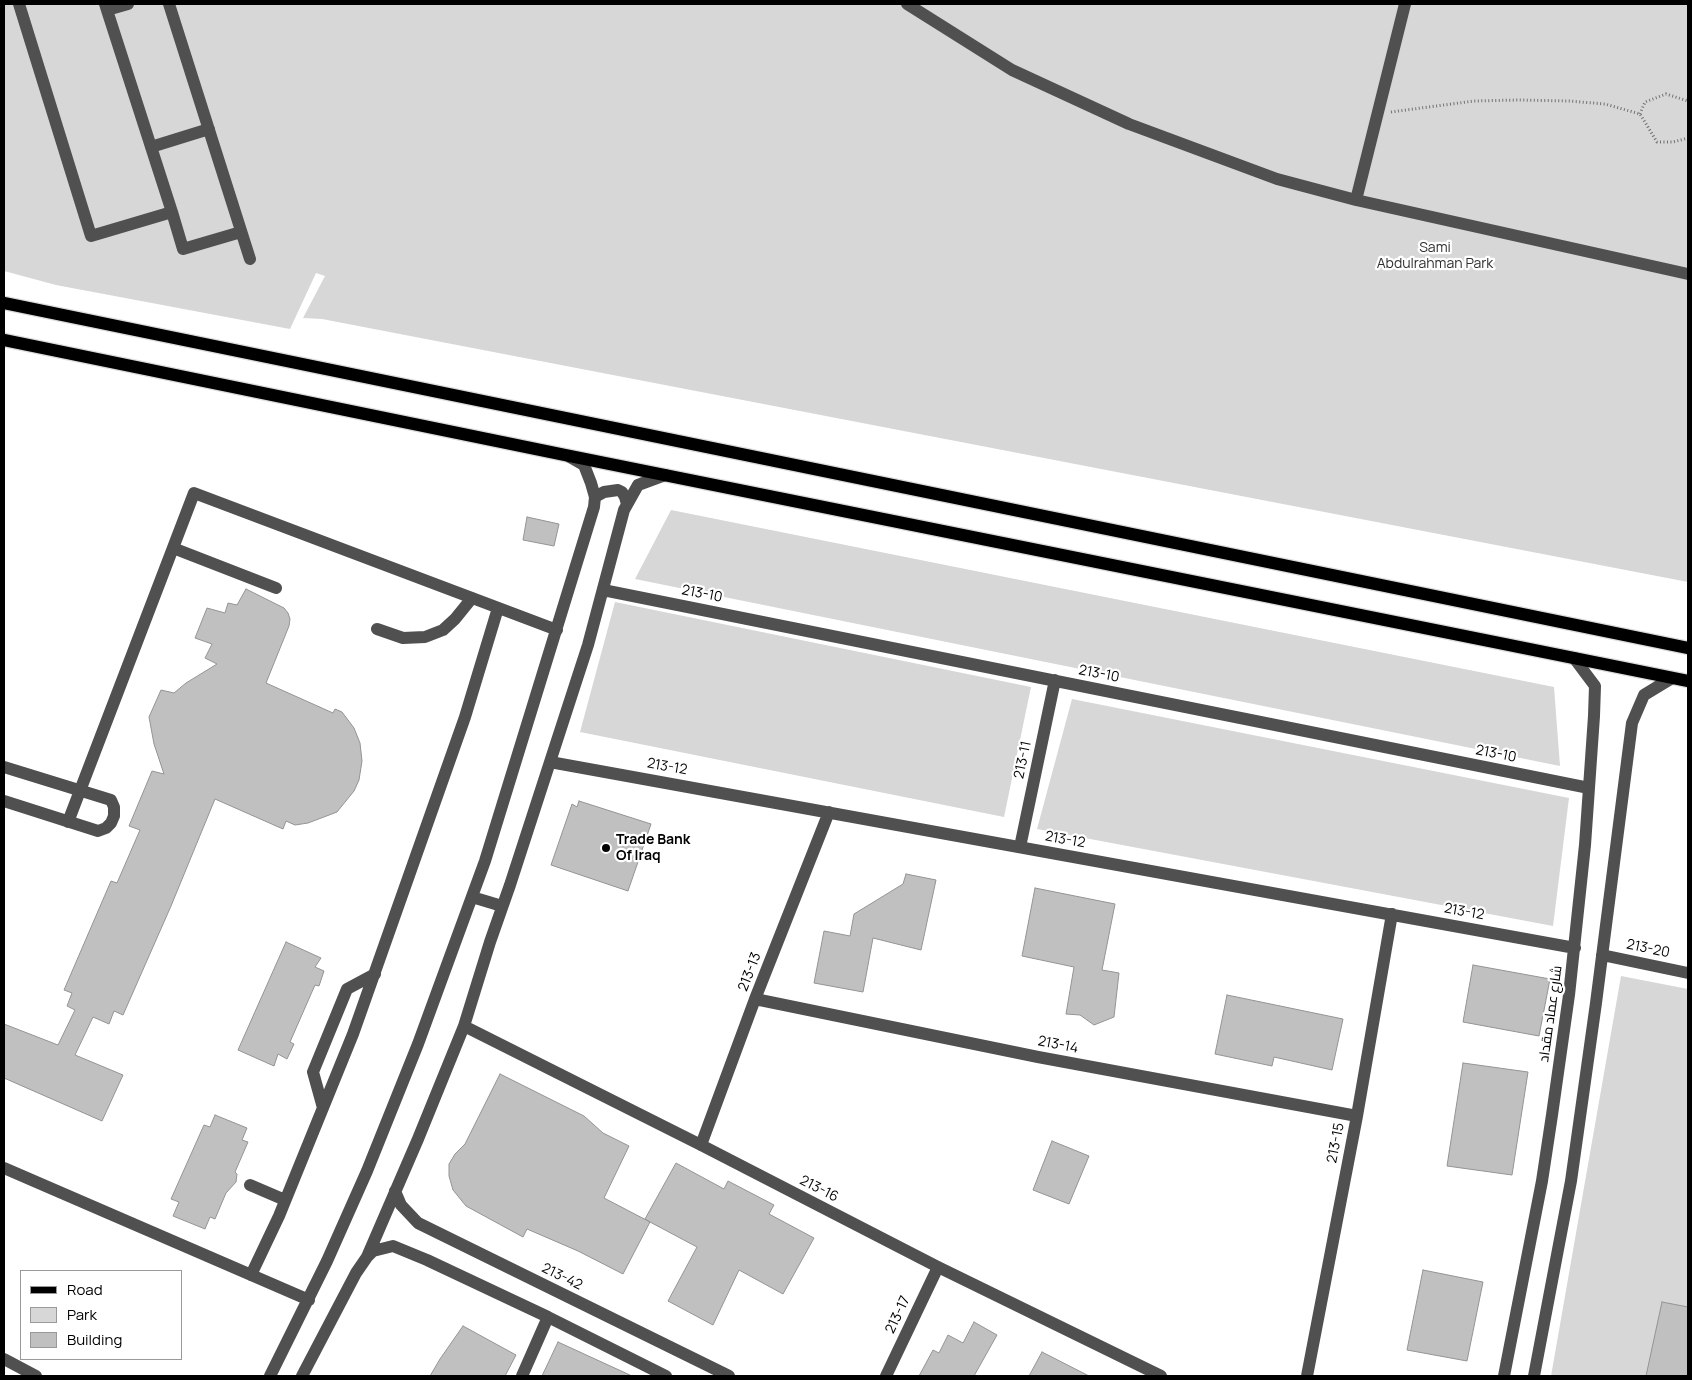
<!DOCTYPE html>
<html>
<head>
<meta charset="utf-8">
<style>
  body { margin:0 }
  #map { position:relative; width:1692px; height:1380px; overflow:hidden; background:#fff; font-family:Manrope,sans-serif }
  canvas { display:block }
  .frame { position:absolute; inset:0; border:5px solid #000; pointer-events:none }
  .legend { position:absolute; left:20px; top:1270px; width:162px; height:90px; box-sizing:border-box; background:#fff; border:1px solid #999; margin:0; padding:6px 9px; list-style:none; font-size:15px; color:#000 }
  .legend li { display:flex; align-items:center; gap:10px; height:25px }
  .legend b { width:25px; border:1px solid #999 }
</style>
</head>
<body>
<div id="map">
<canvas width="1692" height="1380"></canvas>
<div class="frame"></div>
<ul class="legend">
<li><b style="height:6px;background:#000"></b>Road</li>
<li><b style="height:14px;background:#d7d7d7"></b>Park</li>
<li><b style="height:14px;background:#c0c0c0"></b>Building</li>
</ul>
</div>
<script>
const g = document.querySelector('canvas').getContext('2d');
g.lineJoin = 'round';
function fill(path, color) { g.fillStyle = color; g.fill(path, 'evenodd'); }
const toPath = rows => new Path2D(rows.map(r => 'M' + r).join(''));
function strokePath(path, color, width, dash) { g.strokeStyle = color; g.lineWidth = width; g.lineCap = dash ? 'butt' : 'round'; g.setLineDash(dash || []); g.stroke(path); }
function label(font, color, halo, rows, align = 'center') {
  g.font = font + ' Manrope,Cairo,sans-serif'; g.lineWidth = 4.5; g.setLineDash([]); g.textBaseline = 'middle'; g.strokeStyle = halo; g.fillStyle = color; for (const [text, x, y, turn = 0] of rows) {
    g.save(); g.translate(x, y); g.rotate((+turn || 0) * Math.PI / 180); g.textAlign = isNaN(turn) ? turn : align; if (halo) g.strokeText(text, 0, 0); g.fillText(text, 0, 0); g.restore();
  }
}
fill(toPath([
  [4,4,1688,4,1688,582,322,319,303,318,325,276,316,273,290,329,56,285,4,271],
  [671,510,1554,687,1560,766,635,579],
  [615,602,1031,687,1004,817,580,732],
  [1072,699,1569,798,1553,926,1037,829],
  [1621,976,1688,989,1688,1376,1551,1376]
]), '#d7d7d7');
const building = toPath([
  [527,517,559,524,554,546,523,540,527,517],
  [246,589,284,608,288,613,290,619,289,626,266,683,333,713,335,709,342,712,354,728,360,743,362,761,359,780,354,791,337,812,308,823,295,825,286,821,283,829,215,799,171,906,123,1015,114,1011,109,1024,93,1017,75,1055,123,1075,102,1121,4,1078,4,1024,58,1045,75,1010,67,1006,72,993,64,990,111,881,117,883,140,830,129,826,152,771,164,774,154,744,149,717,161,690,174,693,186,683,217,664,205,658,212,644,195,638,207,608,225,613,228,603,237,605,246,589],
  [579,801,651,824,628,891,551,865,572,804,577,807,579,801],
  [906,874,936,880,921,950,873,938,863,992,814,983,824,931,850,936,854,914,903,884,906,874],
  [1035,888,1115,904,1102,970,1119,973,1114,1017,1094,1025,1080,1015,1066,1014,1074,967,1022,956,1035,888],
  [286,942,321,958,315,967,324,971,319,986,315,985,290,1042,294,1044,287,1059,278,1054,274,1066,238,1050,286,942],
  [1473,965,1550,979,1539,1036,1463,1022,1473,965],
  [1227,995,1343,1019,1332,1070,1274,1057,1272,1066,1215,1054,1227,995],
  [1463,1063,1528,1072,1512,1175,1447,1166,1463,1063],
  [500,1074,584,1116,603,1133,629,1146,604,1198,650,1222,645,1219,676,1163,724,1189,728,1181,774,1205,769,1214,814,1238,783,1294,739,1270,713,1325,668,1301,697,1247,650,1222,623,1274,578,1251,527,1229,523,1237,466,1206,453,1190,449,1176,449,1164,455,1154,465,1144,500,1074],
  [215,1115,247,1128,242,1140,248,1142,235,1172,237,1174,236,1182,226,1193,215,1219,210,1217,205,1229,173,1216,179,1202,171,1199,204,1125,210,1127,215,1115],
  [1052,1141,1089,1156,1069,1204,1033,1190,1052,1141],
  [1423,1270,1483,1282,1467,1361,1407,1350,1423,1270],
  [1662,1302,1688,1307,1688,1376,1646,1376,1662,1302],
  [974,1322,997,1335,974,1376,919,1376,933,1350,939,1353,948,1335,963,1343,974,1322],
  [463,1326,516,1355,505,1376,430,1376,440,1359,463,1326],
  [558,1342,632,1376,542,1376,558,1342],
  [1042,1352,1089,1376,1029,1376,1042,1352]
]);
fill(building, '#c0c0c0');
strokePath(building, '#949494', 1);
const major = toPath([
  [4,303,1688,648],
  [4,340,565,455,1688,681]
]);
strokePath(major, '#dbdbdb', 15);
strokePath(toPath([
  [1391,112,1474,101,1519,100,1569,101,1605,104,1640,114,1657,142,1673,142,1688,138],
  [1640,114,1645,102,1666,94,1688,101]
]), '#727272', 3, [1, 2.5]);
strokePath(toPath([
  [19,4,91,236,172,212,105,4],
  [169,4,250,259],
  [907,4,1012,70,1129,124,1277,179,1356,200,1688,274],
  [107,10,128,4],
  [151,147,209,129],
  [1356,200,1405,4],
  [172,212,183,249,241,232],
  [595,497,604,492,618,490,622,492,625,497,627,504],
  [173,548,276,588],
  [603,590,1589,788],
  [377,629,403,638,425,637,443,630,455,619,472,598],
  [550,762,1575,948],
  [4,767,111,800,114,807,114,816,111,823,106,828,98,831,4,801],
  [68,822,194,493,557,630],
  [1020,847,1055,680],
  [472,897,502,906],
  [1602,955,1688,973],
  [755,999,1038,1057,1357,1116],
  [464,1026,701,1145,938,1267,1161,1376],
  [323,1108,313,1072,347,989,375,974],
  [701,1145,755,999,829,812],
  [4,1168,309,1300],
  [250,1185,285,1200],
  [395,1191,401,1205,418,1223,729,1376],
  [367,1257,373,1251,393,1246,427,1260,548,1317,666,1376],
  [251,1275,279,1216,353,1034,465,717,498,608],
  [4,1359,36,1376],
  [270,1376,327,1261,367,1171,418,1044,485,861,594,507,595,497,591,483,584,465,570,457],
  [302,1376,356,1273,367,1257,418,1139,464,1026,490,942,510,885,588,645,624,510,638,485,665,475],
  [522,1376,548,1317],
  [886,1376,938,1267],
  [1307,1376,1357,1116,1392,914],
  [1504,1376,1542,1181,1552,1115,1569,995,1585,845,1594,716,1595,686,1574,658],
  [1534,1376,1571,1181,1596,1003,1632,723,1644,695,1672,678]
]), '#505050', 12);
strokePath(major, '#000', 12);
for (const [x, y, r, color] of [
  [606,848,5,"#000"]
]) { const dot = new Path2D(); dot.arc(x, y, r, 0, 2 * Math.PI); g.fillStyle = color; g.fill(dot); strokePath(dot, '#fff', 2); }
label('14px', '#2e2e2e', '#fff', [
  ["Sami",1435,248],
  ["Abdulrahman Park",1435,264]
]);
label('14px', '#000', '#fff', [
  ["213-10",702,594,11],
  ["213-10",1099,674,11],
  ["213-10",1496,754,11],
  ["213-11",1023,760,-78],
  ["213-12",667,767,10],
  ["213-12",1065,840,10],
  ["213-12",1464,912,10],
  ["213-20",1648,949,12],
  ["213-13",750,972,-69],
  ["شارع عماد مقداد",1551,1014,-82],
  ["213-14",1058,1045,11],
  ["213-15",1336,1143,-79],
  ["213-16",819,1189,27],
  ["213-42",562,1277,26],
  ["213-17",898,1315,-65]
]);
label('bold 14px', '#000', '#fff', [
  ["Trade Bank",616,840],
  ["Of Iraq",616,856]
], 'left');
</script>
</body>
</html>
